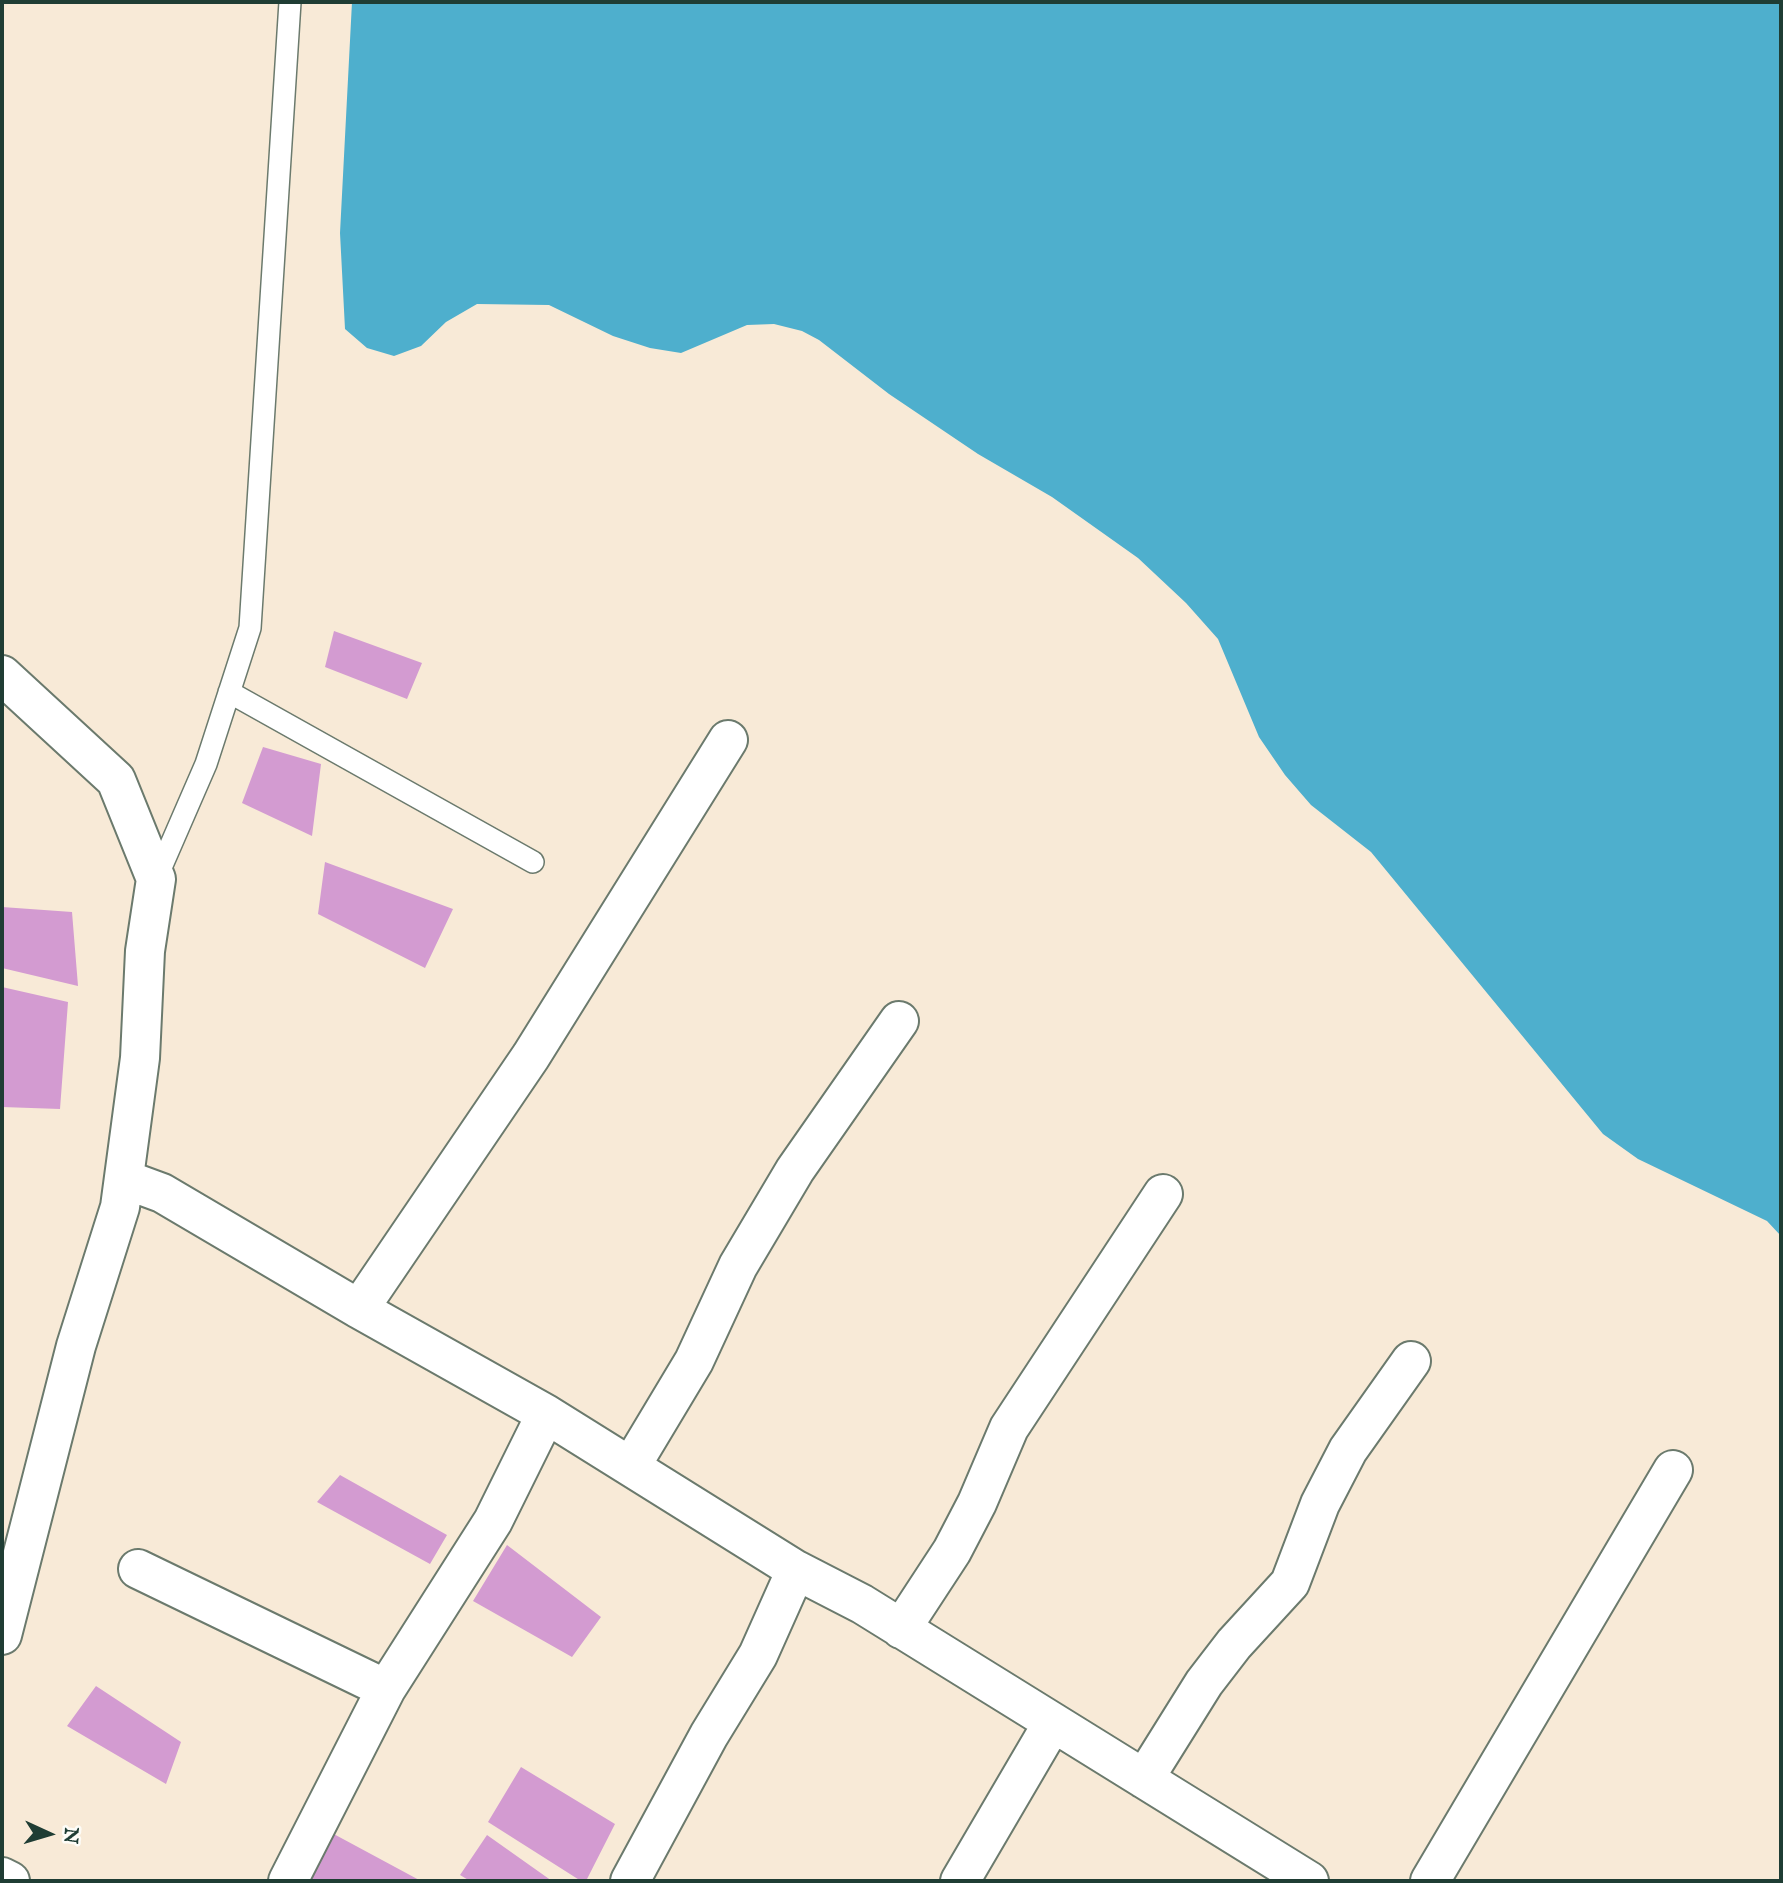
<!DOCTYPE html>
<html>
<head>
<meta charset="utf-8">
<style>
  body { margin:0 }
  #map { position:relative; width:1783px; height:1883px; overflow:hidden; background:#f8ead7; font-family:"IM FELL English",serif }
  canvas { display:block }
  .frame { position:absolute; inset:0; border:4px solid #1f3d34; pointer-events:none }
  .north { position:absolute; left:14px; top:1799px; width:70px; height:70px; -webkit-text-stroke:5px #fdfcf7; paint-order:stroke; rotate:94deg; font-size:19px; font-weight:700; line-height:28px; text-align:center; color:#1f3d34 }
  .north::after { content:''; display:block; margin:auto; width:24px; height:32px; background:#1f3d34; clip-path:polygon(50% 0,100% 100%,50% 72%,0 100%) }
</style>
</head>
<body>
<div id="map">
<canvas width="1783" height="1883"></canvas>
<div class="frame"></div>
<div class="north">N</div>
</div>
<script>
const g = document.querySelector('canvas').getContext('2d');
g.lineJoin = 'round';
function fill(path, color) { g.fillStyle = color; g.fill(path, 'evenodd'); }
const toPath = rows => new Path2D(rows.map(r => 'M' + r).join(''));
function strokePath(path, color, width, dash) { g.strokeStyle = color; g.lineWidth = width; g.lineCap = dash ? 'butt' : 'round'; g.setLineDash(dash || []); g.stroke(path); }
fill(toPath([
  [352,2,1781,2,1781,1236,1767,1221,1638,1159,1603,1134,1371,852,1311,805,1285,775,1259,737,1218,639,1186,603,1138,558,1052,497,978,454,889,394,819,340,802,331,774,324,747,325,681,353,650,348,613,336,549,305,477,304,446,322,421,346,394,356,367,348,345,329,340,233]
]), '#4eafcd');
fill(toPath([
  [334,631,422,663,407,699,325,667],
  [263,747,321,764,312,836,242,803],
  [325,862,453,909,425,968,318,914],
  [2,907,72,912,78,986,2,968],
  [2,987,68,1002,60,1109,2,1107],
  [340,1475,447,1535,430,1564,317,1502],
  [507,1545,601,1617,572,1657,473,1601],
  [96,1686,181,1742,166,1784,67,1726],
  [521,1767,615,1824,586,1881,581,1881,488,1822],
  [330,1832,421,1881,304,1881],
  [487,1835,552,1881,470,1881,460,1875]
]), '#d39bd1');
const service = toPath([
  [229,692,533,862],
  [156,879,206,764,250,628,290,2]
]);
const minor = toPath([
  [2,675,116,780,156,879,145,951,140,1058,120,1207,76,1346,2,1635],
  [124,1179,162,1193,359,1309,546,1414,796,1570,862,1604,1309,1881],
  [359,1309,531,1056,728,740],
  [631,1466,694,1361,738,1266,795,1170,899,1021],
  [138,1569,386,1689],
  [901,1629,952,1551,977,1503,1009,1428,1163,1194],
  [1144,1779,1204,1683,1234,1644,1290,1583,1320,1504,1348,1450,1411,1361],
  [2,1877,10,1881],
  [288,1881,386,1689,493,1521,546,1414],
  [630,1881,709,1735,758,1655,796,1570],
  [960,1881,1052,1724],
  [1430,1881,1673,1470]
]);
strokePath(service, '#6b7a6d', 24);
strokePath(minor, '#6b7a6d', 42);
strokePath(service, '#fff', 21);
strokePath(minor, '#fff', 38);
</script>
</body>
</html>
